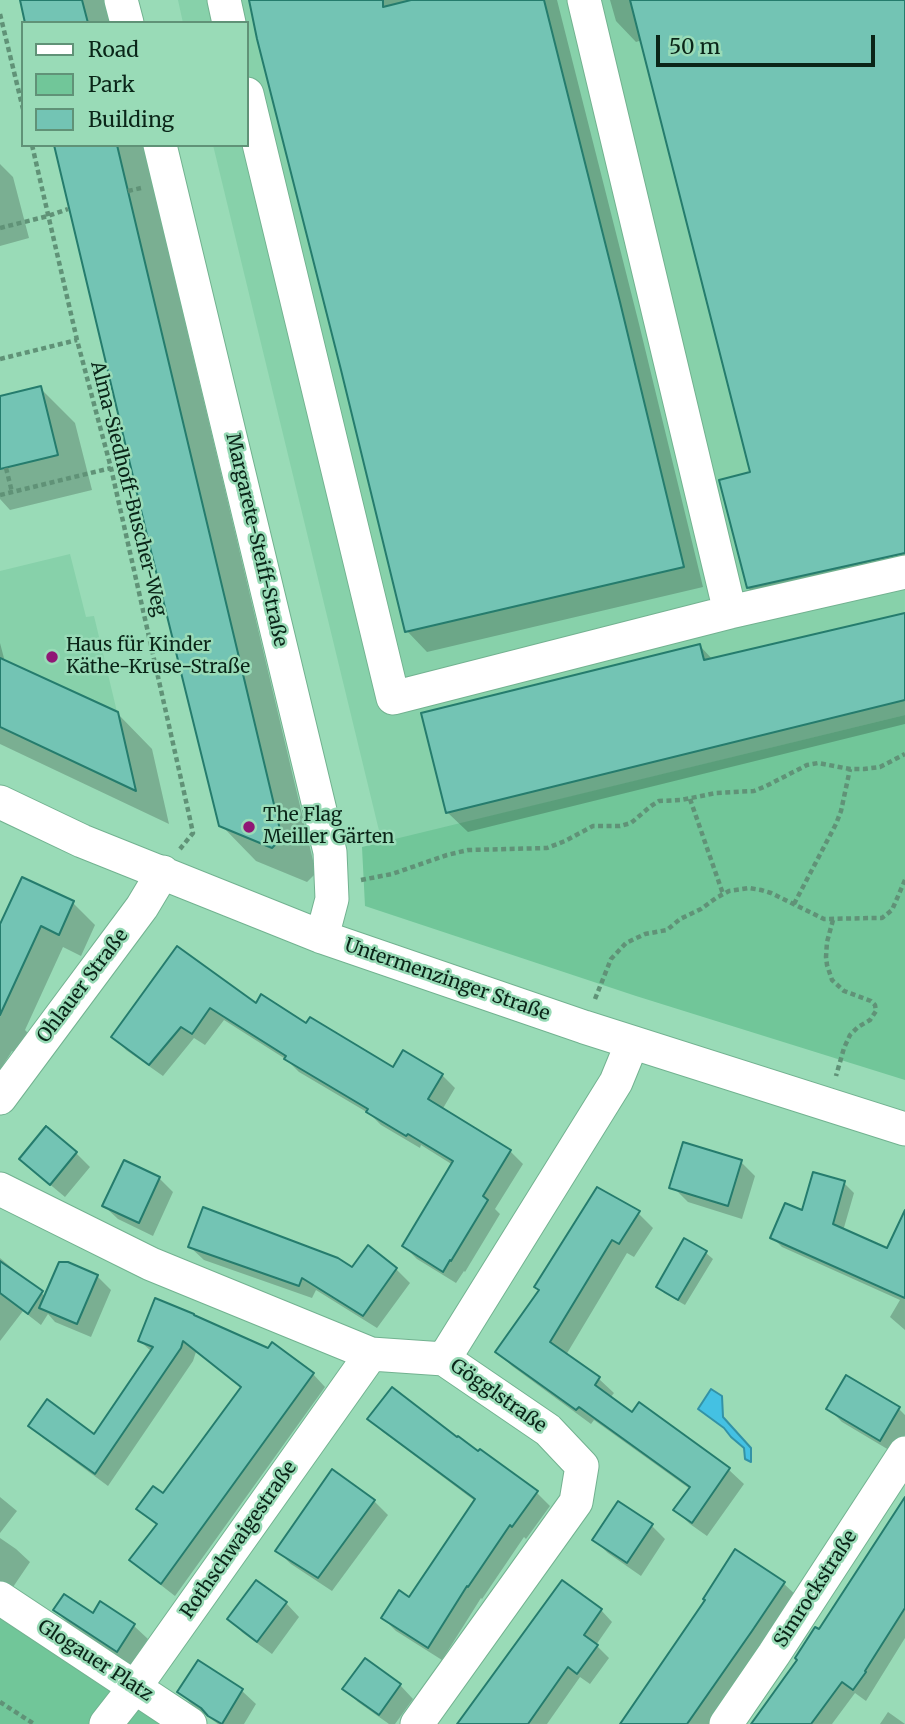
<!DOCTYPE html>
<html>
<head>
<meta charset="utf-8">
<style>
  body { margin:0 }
  #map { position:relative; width:905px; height:1724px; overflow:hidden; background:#99dbb7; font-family:Merriweather,serif }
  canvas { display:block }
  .legend { position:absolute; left:21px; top:21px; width:228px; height:126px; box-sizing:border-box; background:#99dbb7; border:2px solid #609277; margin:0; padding:9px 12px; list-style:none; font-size:21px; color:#0a2518 }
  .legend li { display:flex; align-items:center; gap:14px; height:35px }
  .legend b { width:35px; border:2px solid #609277 }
  .scale { position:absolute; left:656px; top:35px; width:219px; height:32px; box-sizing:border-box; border:4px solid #0a2518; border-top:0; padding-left:9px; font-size:21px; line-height:24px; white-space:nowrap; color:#0a2518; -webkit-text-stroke:5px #99dbb7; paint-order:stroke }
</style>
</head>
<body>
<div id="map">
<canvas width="905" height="1724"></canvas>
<ul class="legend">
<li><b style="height:9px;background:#fff"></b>Road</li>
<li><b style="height:19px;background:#71c699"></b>Park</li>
<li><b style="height:19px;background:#73c4b4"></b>Building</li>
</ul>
<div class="scale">50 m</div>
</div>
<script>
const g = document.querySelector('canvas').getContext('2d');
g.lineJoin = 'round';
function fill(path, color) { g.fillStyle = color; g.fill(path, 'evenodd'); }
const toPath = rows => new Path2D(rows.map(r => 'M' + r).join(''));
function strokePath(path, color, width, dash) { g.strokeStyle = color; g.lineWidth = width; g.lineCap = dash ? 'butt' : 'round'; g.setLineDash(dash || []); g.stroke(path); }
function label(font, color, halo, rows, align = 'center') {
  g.font = font + ' Merriweather,serif'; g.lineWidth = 5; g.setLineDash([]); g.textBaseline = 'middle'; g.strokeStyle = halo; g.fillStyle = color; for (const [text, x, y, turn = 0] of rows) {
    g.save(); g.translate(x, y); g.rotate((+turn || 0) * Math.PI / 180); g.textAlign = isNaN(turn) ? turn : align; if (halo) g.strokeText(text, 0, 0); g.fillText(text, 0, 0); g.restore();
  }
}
fill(toPath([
  [178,0,905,0,905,715,382,843,213,145,247,145,247,23,183,23],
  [70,554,86,617,94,616,136,791,0,727,0,571]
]), '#87d1aa');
fill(toPath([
  [905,715,905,1080,636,996,365,906,362,847],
  [0,1614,169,1724,0,1724]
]), '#71c699');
const water = toPath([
  [711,1389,722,1396,723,1417,751,1448,751,1462,745,1459,744,1448,731,1437,724,1428,698,1409,711,1389]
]);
fill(water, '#44c1e3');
strokePath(water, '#3392a6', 2);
fill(toPath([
  [21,0,108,0,113,23,27,23],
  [250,0,557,0,639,324,703,587,427,652,407,631],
  [610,0,905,0,905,577,769,608,748,588,752,474,642,40,636,42,616,21],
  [56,145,143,145,316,873,307,882,256,861,221,825],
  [0,164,13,177,29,238,0,246],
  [40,388,75,423,92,490,10,510,0,499,0,398],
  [905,614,905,724,468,832,447,812,700,646,713,660],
  [0,643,5,662,117,713,152,749,169,824,0,744],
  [22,880,73,903,95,925,81,956,63,947,25,1030,35,1040,22,1059,12,1051,0,1070,0,922,2,923],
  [178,949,256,1006,307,1025,393,1070,442,1075,455,1088,442,1110,510,1151,523,1164,495,1209,500,1214,465,1272,464,1271,456,1283,417,1259,404,1246,453,1165,421,1145,420,1148,381,1125,370,1114,299,1072,287,1060,224,1020,205,1045,194,1038,163,1076,126,1050,114,1037],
  [76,1153,90,1167,65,1197,35,1172,21,1159],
  [741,1162,755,1176,742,1219,688,1202,674,1188],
  [159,1178,173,1192,153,1236,118,1219,104,1206],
  [844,1183,854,1193,843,1231,888,1250,905,1217,905,1330,890,1317,900,1300,782,1247,772,1237],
  [638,1213,653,1228,634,1257,627,1253,566,1355,599,1379,614,1393,610,1398,632,1414,639,1405,729,1470,744,1484,707,1536,690,1524,675,1510,690,1489,594,1420,591,1424,512,1366,497,1352],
  [685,1240,706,1253,713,1259,685,1305,664,1293,658,1286],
  [190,1247,353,1269,396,1269,410,1283,377,1328,316,1290,312,1298,204,1260],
  [0,1258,46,1297,61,1261,97,1276,111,1290,91,1337,55,1322,48,1314,41,1325,23,1311,0,1341],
  [156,1300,313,1374,325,1387,175,1596,144,1572,132,1560,158,1526,139,1509,163,1496,243,1388,196,1352,193,1361,108,1486,43,1438,30,1426,94,1436,152,1352,140,1341],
  [847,1378,899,1409,905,1415,905,1435,894,1453,842,1422,828,1408],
  [370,1419,479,1453,480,1451,537,1493,550,1506,526,1539,524,1537,482,1599,481,1598,442,1660,396,1631,383,1618,410,1599,475,1501,383,1432],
  [0,1497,17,1511,0,1533],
  [374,1501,388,1515,332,1591,291,1564,277,1551],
  [905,1509,905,1638,866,1701,855,1693,832,1724,754,1724],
  [652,1526,665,1539,641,1576,608,1553,594,1540],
  [0,1538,16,1549,30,1562,11,1590,0,1583],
  [783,1583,798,1597,711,1724,622,1724],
  [286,1603,299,1617,272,1654,243,1633,229,1619],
  [101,1604,134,1626,148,1639,131,1665,69,1624,55,1610,93,1615],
  [601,1610,612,1622,596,1645,609,1658,590,1684,580,1677,547,1724,459,1724],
  [198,1663,242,1691,256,1704,244,1724,218,1724,193,1706,180,1692],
  [400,1685,413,1699,395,1724,389,1724,358,1702,345,1689],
  [888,1712,905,1724,880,1724]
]), '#0003');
const building = toPath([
  [20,0,82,0,88,23,25,23,20,0],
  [249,0,383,0,383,7,411,0,544,0,620,302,684,567,405,632,341,370,257,39,249,0],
  [630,0,905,0,905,553,747,588,719,480,750,472,630,0],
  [54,145,117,145,282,838,272,848,219,826,146,531,54,145],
  [41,386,58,455,0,469,0,396,41,386],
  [905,613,905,700,446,813,421,713,700,644,704,660,905,613],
  [0,658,118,712,136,791,0,727,0,658],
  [22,877,74,901,59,935,41,926,0,1015,0,924,22,877],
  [177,946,256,1003,261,994,306,1023,310,1017,393,1067,403,1050,443,1074,428,1099,511,1150,483,1196,488,1200,451,1261,450,1260,443,1272,402,1246,453,1161,408,1134,406,1136,366,1112,368,1109,284,1059,286,1056,210,1008,192,1034,181,1027,149,1065,111,1037,177,946],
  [46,1126,77,1152,50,1185,19,1159,46,1126],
  [683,1142,742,1160,728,1206,669,1188,683,1142],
  [124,1160,160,1177,139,1223,102,1206,124,1160],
  [813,1172,845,1181,833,1224,887,1248,905,1210,905,1298,770,1238,785,1203,802,1210,813,1172],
  [597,1187,640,1211,619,1244,612,1240,550,1342,600,1377,595,1385,632,1412,639,1402,730,1468,692,1523,673,1510,690,1487,579,1407,576,1410,495,1352,539,1290,534,1287,597,1187],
  [203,1207,338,1258,352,1267,368,1245,397,1268,363,1316,302,1278,299,1286,188,1247,203,1207],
  [684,1238,707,1251,678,1300,656,1287,684,1238],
  [0,1261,43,1291,28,1314,0,1293,0,1261],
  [59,1262,68,1262,98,1275,77,1324,39,1308,59,1262],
  [155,1298,194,1314,194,1315,268,1348,272,1342,314,1373,161,1584,129,1560,157,1524,136,1509,153,1486,163,1493,241,1387,183,1341,181,1348,95,1474,28,1426,47,1399,94,1434,153,1347,138,1341,155,1298],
  [846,1375,900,1407,880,1441,826,1409,846,1375],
  [392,1387,457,1437,458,1436,478,1451,480,1449,538,1491,512,1527,510,1525,468,1587,467,1586,428,1648,381,1618,399,1590,409,1597,475,1499,367,1419,392,1387],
  [332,1469,375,1500,318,1578,275,1551,332,1469],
  [905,1497,905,1608,865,1671,866,1672,853,1690,842,1682,811,1724,751,1724,797,1660,795,1658,815,1627,819,1629,905,1497],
  [618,1501,653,1524,627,1563,592,1540,618,1501],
  [735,1549,785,1582,752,1631,687,1724,620,1724,705,1600,703,1599,735,1549],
  [256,1580,287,1602,257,1642,227,1619,256,1580],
  [562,1580,602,1609,584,1635,598,1645,577,1674,568,1667,528,1724,457,1724,562,1580],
  [64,1594,93,1613,100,1601,135,1624,117,1652,53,1610,64,1594],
  [365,1658,401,1684,379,1715,342,1689,365,1658],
  [198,1660,243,1689,222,1724,208,1716,201,1708,177,1692,198,1660]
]);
fill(building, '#73c4b4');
strokePath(building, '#257c6d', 2);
const minor = toPath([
  [121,0,127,23],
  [224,0,229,23],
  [584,0,730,612],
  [247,94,393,698,730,612,905,572],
  [160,145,330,852,332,899,322,937],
  [0,802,82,841,322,937,584,1027,905,1129],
  [0,1098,142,907,163,872],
  [0,1189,151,1264,371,1354,444,1359,548,1430,582,1466,576,1502,417,1724],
  [444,1359,616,1082,632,1043],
  [0,1598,190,1724],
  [106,1724,135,1687,371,1354],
  [726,1724,774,1654,905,1453]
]);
strokePath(minor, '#72b290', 35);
strokePath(toPath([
  [0,14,23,109],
  [32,145,77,340,111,468,188,810,193,833,180,849],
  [128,191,141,188],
  [0,228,48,216,68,209],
  [0,359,77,340],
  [6,468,12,492],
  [0,495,111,468],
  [690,799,723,894],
  [361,880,392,874,447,855,468,850,547,848,565,841,593,826,620,826,631,823,651,806,659,801,681,800,716,793,754,791,766,786,807,765,818,763,850,769,864,769,880,767,905,754],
  [794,904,836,824,841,811,850,769],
  [833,920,827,942,826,957,827,965,832,980,844,991,871,1001,875,1005,876,1011,870,1020,858,1027,850,1035,844,1048,836,1076],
  [595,999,611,959,626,943,645,934,667,930,680,919,701,909,716,898,729,891,749,888,761,890,771,893,824,919,873,918,882,918,892,910,905,880],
  [0,1702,34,1724]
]), '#609277', 4.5, [5, 3.5]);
strokePath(minor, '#fff', 33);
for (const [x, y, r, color] of [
  [52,657,7,"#901775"],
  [249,827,7,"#901775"]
]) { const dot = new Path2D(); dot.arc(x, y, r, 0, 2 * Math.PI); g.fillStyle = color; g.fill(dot); strokePath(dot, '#99dbb7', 2.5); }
label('19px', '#0a2518', '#99dbb7', [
  ["Alma-Siedhoff-Buscher-Weg",128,489,76],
  ["Margarete-Steiff-Straße",256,540,77],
  ["Untermenzinger Straße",447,980,19],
  ["Ohlauer Straße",83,986,-53],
  ["Gögglstraße",498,1396,35],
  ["Rothschwaigestraße",239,1540,-55],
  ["Simrockstraße",816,1589,-57],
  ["Glogauer Platz",95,1661,33]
]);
label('19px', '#0a2518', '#99dbb7', [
  ["Haus für Kinder",66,646],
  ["Käthe-Kruse-Straße",66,668],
  ["The Flag",263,816],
  ["Meiller Gärten",263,838]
], 'left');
</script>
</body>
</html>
